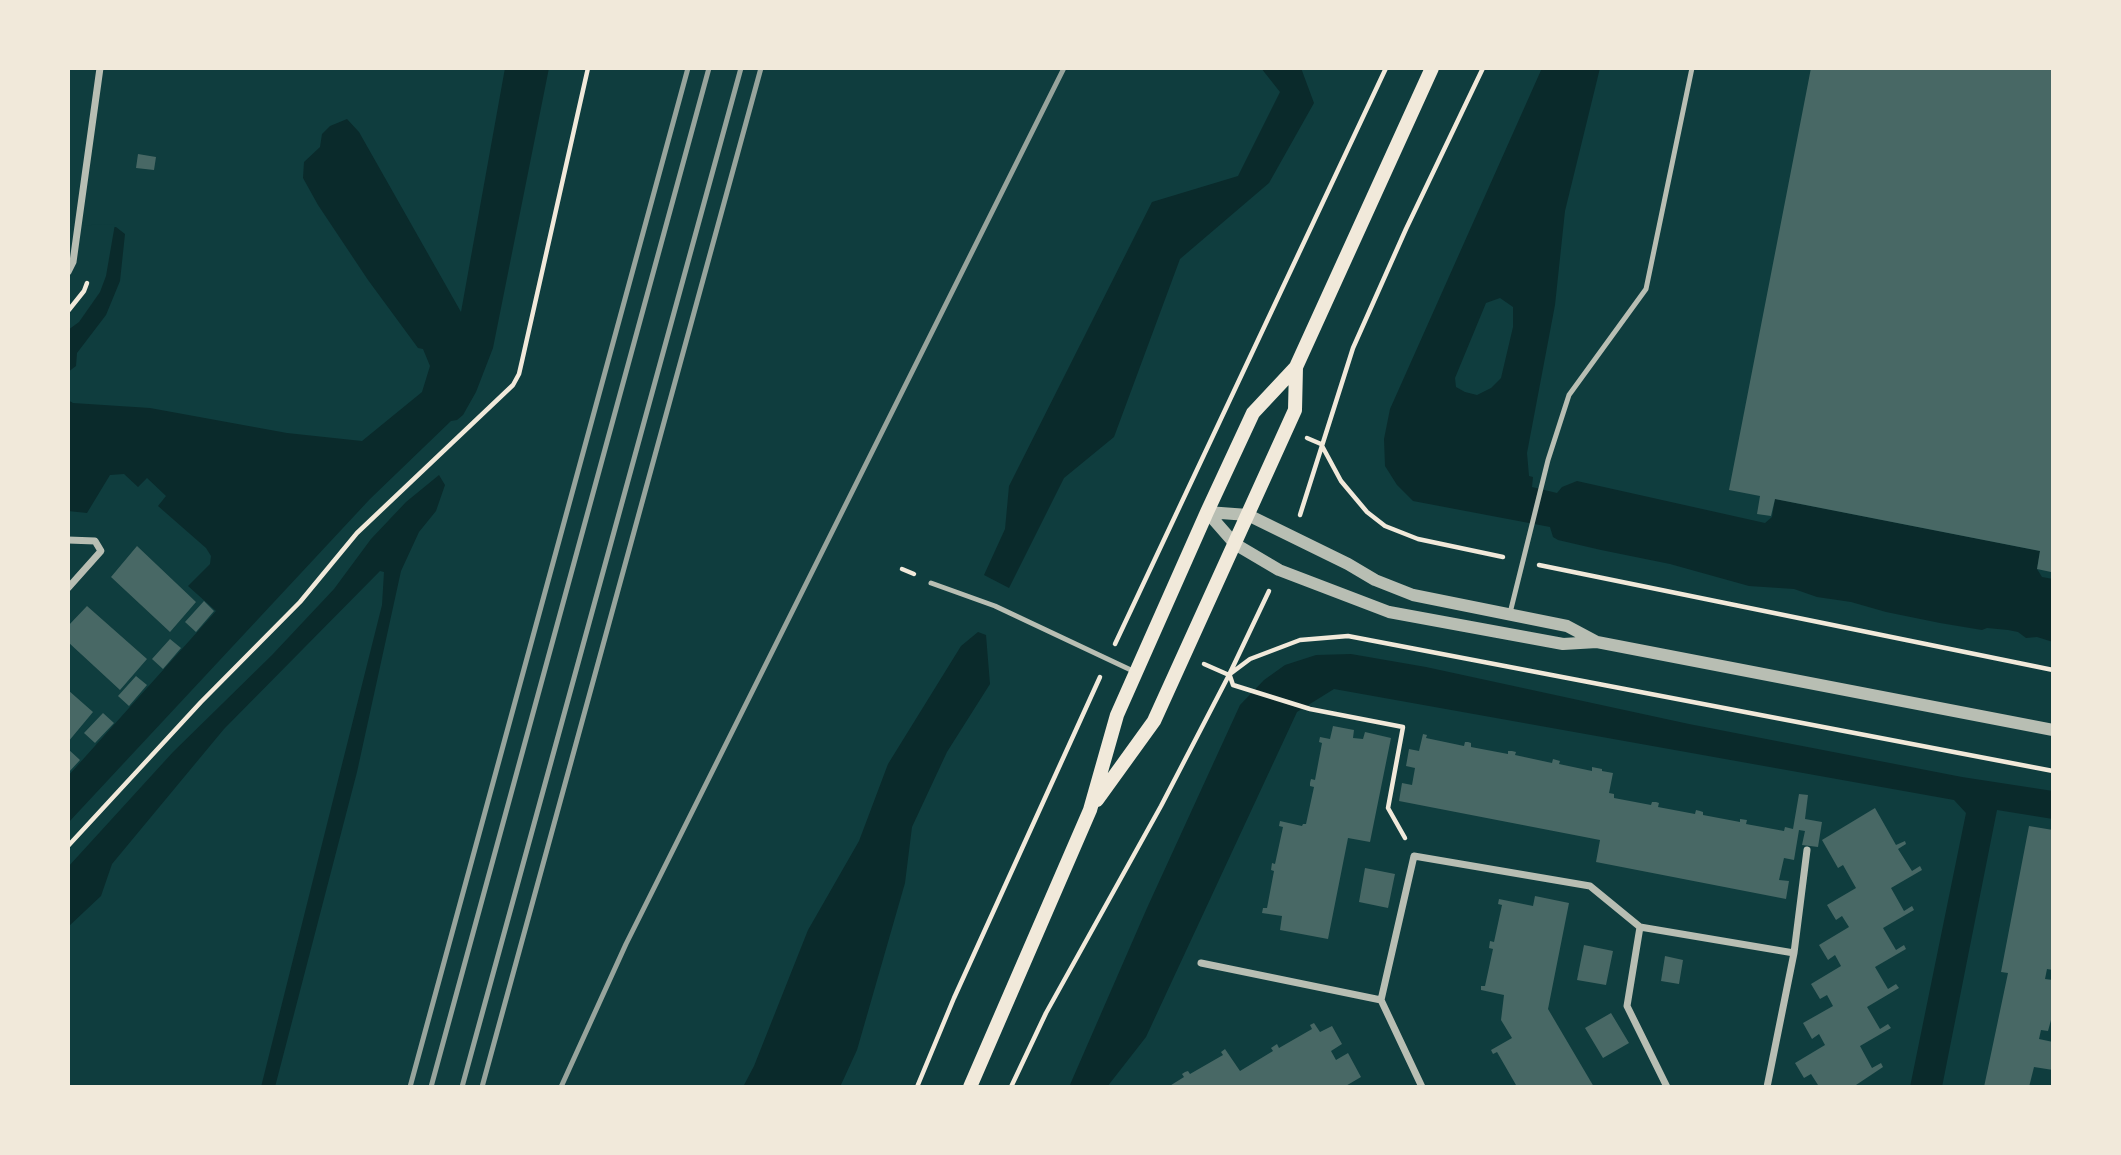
<!DOCTYPE html>
<html>
<head>
<meta charset="utf-8">
<style>
  body { margin:0 }
  #map { position:relative; width:2121px; height:1155px; overflow:hidden; background:#0f3d3e; font-family:Overpass,sans-serif }
  canvas { display:block }
  .frame { position:absolute; inset:0; border:70px solid #f1e9da; pointer-events:none }
</style>
</head>
<body>
<div id="map">
<canvas width="2121" height="1155"></canvas>
<div class="frame"></div>
</div>
<script>
const g = document.querySelector('canvas').getContext('2d');
g.lineJoin = 'round';
function fill(path, color) { g.fillStyle = color; g.fill(path, 'evenodd'); }
const toPath = rows => new Path2D(rows.map(r => 'M' + r).join(''));
function strokePath(path, color, width, dash) { g.strokeStyle = color; g.lineWidth = width; g.lineCap = dash ? 'butt' : 'round'; g.setLineDash(dash || []); g.stroke(path); }
fill(toPath([
  [505,68,549,68,493,348,476,392,463,415,457,420,451,421,370,499,68,823,68,776,216,611,188,586,210,564,211,556,206,548,158,506,166,496,147,478,138,487,124,474,110,475,87,513,68,511,68,400,73,403,150,408,287,433,362,441,422,392,430,366,423,349,418,348,368,280,318,205,303,178,304,162,320,147,322,134,330,126,347,119,359,132,461,312],
  [1261,68,1301,68,1314,103,1269,183,1180,259,1114,437,1064,478,1009,588,984,575,1005,529,1009,486,1152,202,1238,176,1280,92],
  [1542,68,1600,68,1565,211,1555,305,1527,453,1529,476,1533,477,1532,487,1557,493,1562,487,1577,481,1765,523,1772,517,1775,499,2040,551,2037,569,2042,577,2053,579,2053,642,2037,637,2026,638,2018,632,2008,630,1987,628,1982,630,1940,623,1886,612,1851,602,1817,597,1794,589,1749,586,1670,564,1601,550,1558,540,1553,537,1550,527,1413,501,1397,485,1385,466,1384,439,1390,409],
  [1500,298,1513,307,1513,327,1501,378,1491,388,1477,395,1465,392,1456,387,1455,378,1486,303],
  [116,227,125,234,120,281,106,315,77,353,76,366,68,372,68,230],
  [439,475,445,485,436,511,419,532,401,571,357,772,275,1087,261,1087,382,605,384,572,380,571,224,729,112,864,101,896,68,927,68,867,173,752,272,655,334,589,371,539,406,502],
  [978,632,986,635,990,684,947,752,912,827,905,883,857,1050,840,1087,743,1087,754,1066,808,930,859,841,888,764,961,646],
  [1351,654,1426,667,1689,724,1962,777,2053,791,2053,819,1997,810,1942,1087,1910,1087,1966,813,1954,800,1334,689,1297,712,1146,1037,1107,1087,1069,1087,1147,908,1240,705,1264,680,1285,665,1316,655]
]), '#0a2a2b');
fill(toPath([
  [115,224,106,276,100,292,79,322,68,330,68,226]
]), '#0f3d3e');
fill(toPath([
  [1811,68,2053,68,2051,572,2037,569,2040,551,1775,499,1771,516,1757,514,1760,496,1729,490],
  [138,154,156,157,154,170,136,168],
  [137,546,196,602,170,632,111,577],
  [204,601,214,611,196,632,185,622],
  [87,606,147,659,120,690,68,642,68,626],
  [170,639,181,648,163,669,152,659],
  [136,676,147,685,129,706,118,696],
  [68,690,93,712,68,742],
  [103,713,114,723,95,743,84,733],
  [1333,726,1354,730,1353,738,1363,739,1365,732,1391,738,1370,842,1348,838,1328,939,1280,930,1282,916,1262,913,1263,908,1267,908,1274,871,1271,870,1272,863,1275,864,1283,827,1279,826,1280,821,1302,826,1303,824,1306,824,1314,787,1310,786,1310,783,1311,779,1315,780,1322,743,1319,742,1320,737,1330,739],
  [1423,734,1427,735,1426,738,1464,746,1465,742,1468,742,1471,743,1471,747,1508,754,1508,751,1512,751,1516,752,1515,755,1552,763,1553,759,1560,761,1559,764,1592,771,1592,767,1602,769,1602,771,1613,773,1609,793,1614,794,1614,798,1651,805,1652,802,1656,802,1659,803,1658,807,1695,814,1696,810,1700,811,1703,812,1703,815,1740,822,1740,819,1747,820,1746,824,1784,831,1785,827,1793,829,1799,794,1808,795,1805,819,1822,822,1818,847,1802,845,1805,831,1799,830,1794,860,1784,858,1779,880,1789,881,1786,899,1596,862,1600,840,1399,801,1402,783,1412,785,1415,768,1406,766,1409,749,1419,751],
  [68,749,80,760,68,773],
  [1875,808,1896,845,1905,841,1906,844,1898,849,1912,871,1920,866,1922,870,1891,888,1904,911,1912,906,1914,910,1883,928,1896,950,1904,945,1906,949,1875,967,1888,989,1896,984,1899,988,1867,1007,1880,1029,1888,1024,1891,1028,1860,1046,1872,1068,1881,1063,1883,1067,1853,1087,1815,1087,1818,1085,1811,1074,1804,1078,1795,1063,1825,1045,1819,1034,1812,1039,1803,1023,1833,1006,1827,995,1820,999,1811,984,1841,966,1835,955,1828,960,1819,945,1849,927,1842,916,1836,920,1827,905,1856,888,1843,865,1838,868,1822,840],
  [2029,826,2053,830,2053,970,2047,969,2045,979,2053,980,2053,1020,2051,1020,2048,1031,2041,1030,2039,1039,2053,1042,2053,1070,2034,1067,2029,1087,1984,1087,2008,973,2001,972],
  [1365,868,1395,874,1388,908,1359,902],
  [1535,896,1569,903,1548,1009,1594,1087,1512,1087,1516,1085,1497,1052,1493,1054,1491,1050,1512,1038,1501,1020,1504,995,1481,990,1481,986,1485,986,1493,949,1489,948,1490,941,1494,942,1502,905,1498,904,1499,899,1533,906],
  [1584,945,1613,951,1606,985,1577,980],
  [1665,956,1683,960,1679,984,1661,981],
  [1611,1013,1629,1043,1603,1058,1585,1028],
  [1314,1023,1320,1032,1332,1026,1342,1044,1331,1051,1336,1060,1348,1053,1361,1077,1344,1087,1168,1087,1184,1077,1182,1074,1185,1072,1188,1071,1190,1074,1223,1055,1221,1052,1225,1049,1240,1071,1273,1051,1271,1048,1277,1044,1279,1048,1312,1029,1310,1025]
]), '#486865');
strokePath(toPath([
  [68,311,84,291,87,283],
  [1307,438,1321,444,1341,481,1367,512,1385,526,1418,539,1503,557],
  [1300,515,1353,348,1406,229,1483,68],
  [1539,565,2053,670],
  [902,569,914,574],
  [1115,644,1386,68],
  [1204,664,1229,675],
  [1230,674,1250,659,1300,640,1348,636,2053,771],
  [1230,676,1233,685,1310,709,1403,727,1388,808,1405,838],
  [68,846,201,702,300,602,357,533,513,385,519,374,522,361,588,68],
  [917,1087,954,998,1100,677],
  [1011,1087,1046,1013,1161,806,1229,675,1269,591]
]), '#f1e9da', 4.5);
strokePath(toPath([
  [931,583,995,606,1133,671],
  [1510,613,1548,460,1569,395,1646,289,1692,68]
]), '#b8beb3', 5);
strokePath(toPath([
  [68,272,73,262,100,68],
  [68,540,95,541,101,551,68,588],
  [1640,927,1794,953,1767,1087],
  [1794,953,1807,850],
  [1201,963,1381,1000],
  [1422,1087,1381,1000,1414,856,1590,886,1640,927,1627,1006,1667,1087]
]), '#b8beb3', 7);
strokePath(toPath([
  [1207,512,1235,544,1279,570,1389,612,1563,644,1597,642,2053,730],
  [1207,512,1248,515,1348,564,1375,580,1413,595,1567,626,1597,642]
]), '#b8beb3', 12);
strokePath(toPath([
  [1097,800,1154,721,1295,410,1296,367],
  [970,1087,1090,810,1117,715,1207,512,1253,413,1296,367,1432,68]
]), '#f1e9da', 14);
strokePath(toPath([
  [410,1087,688,68],
  [431,1087,709,68],
  [462,1087,741,68],
  [482,1087,761,68],
  [561,1087,626,944,1064,68]
]), '#97a49c', 5);
</script>
</body>
</html>
